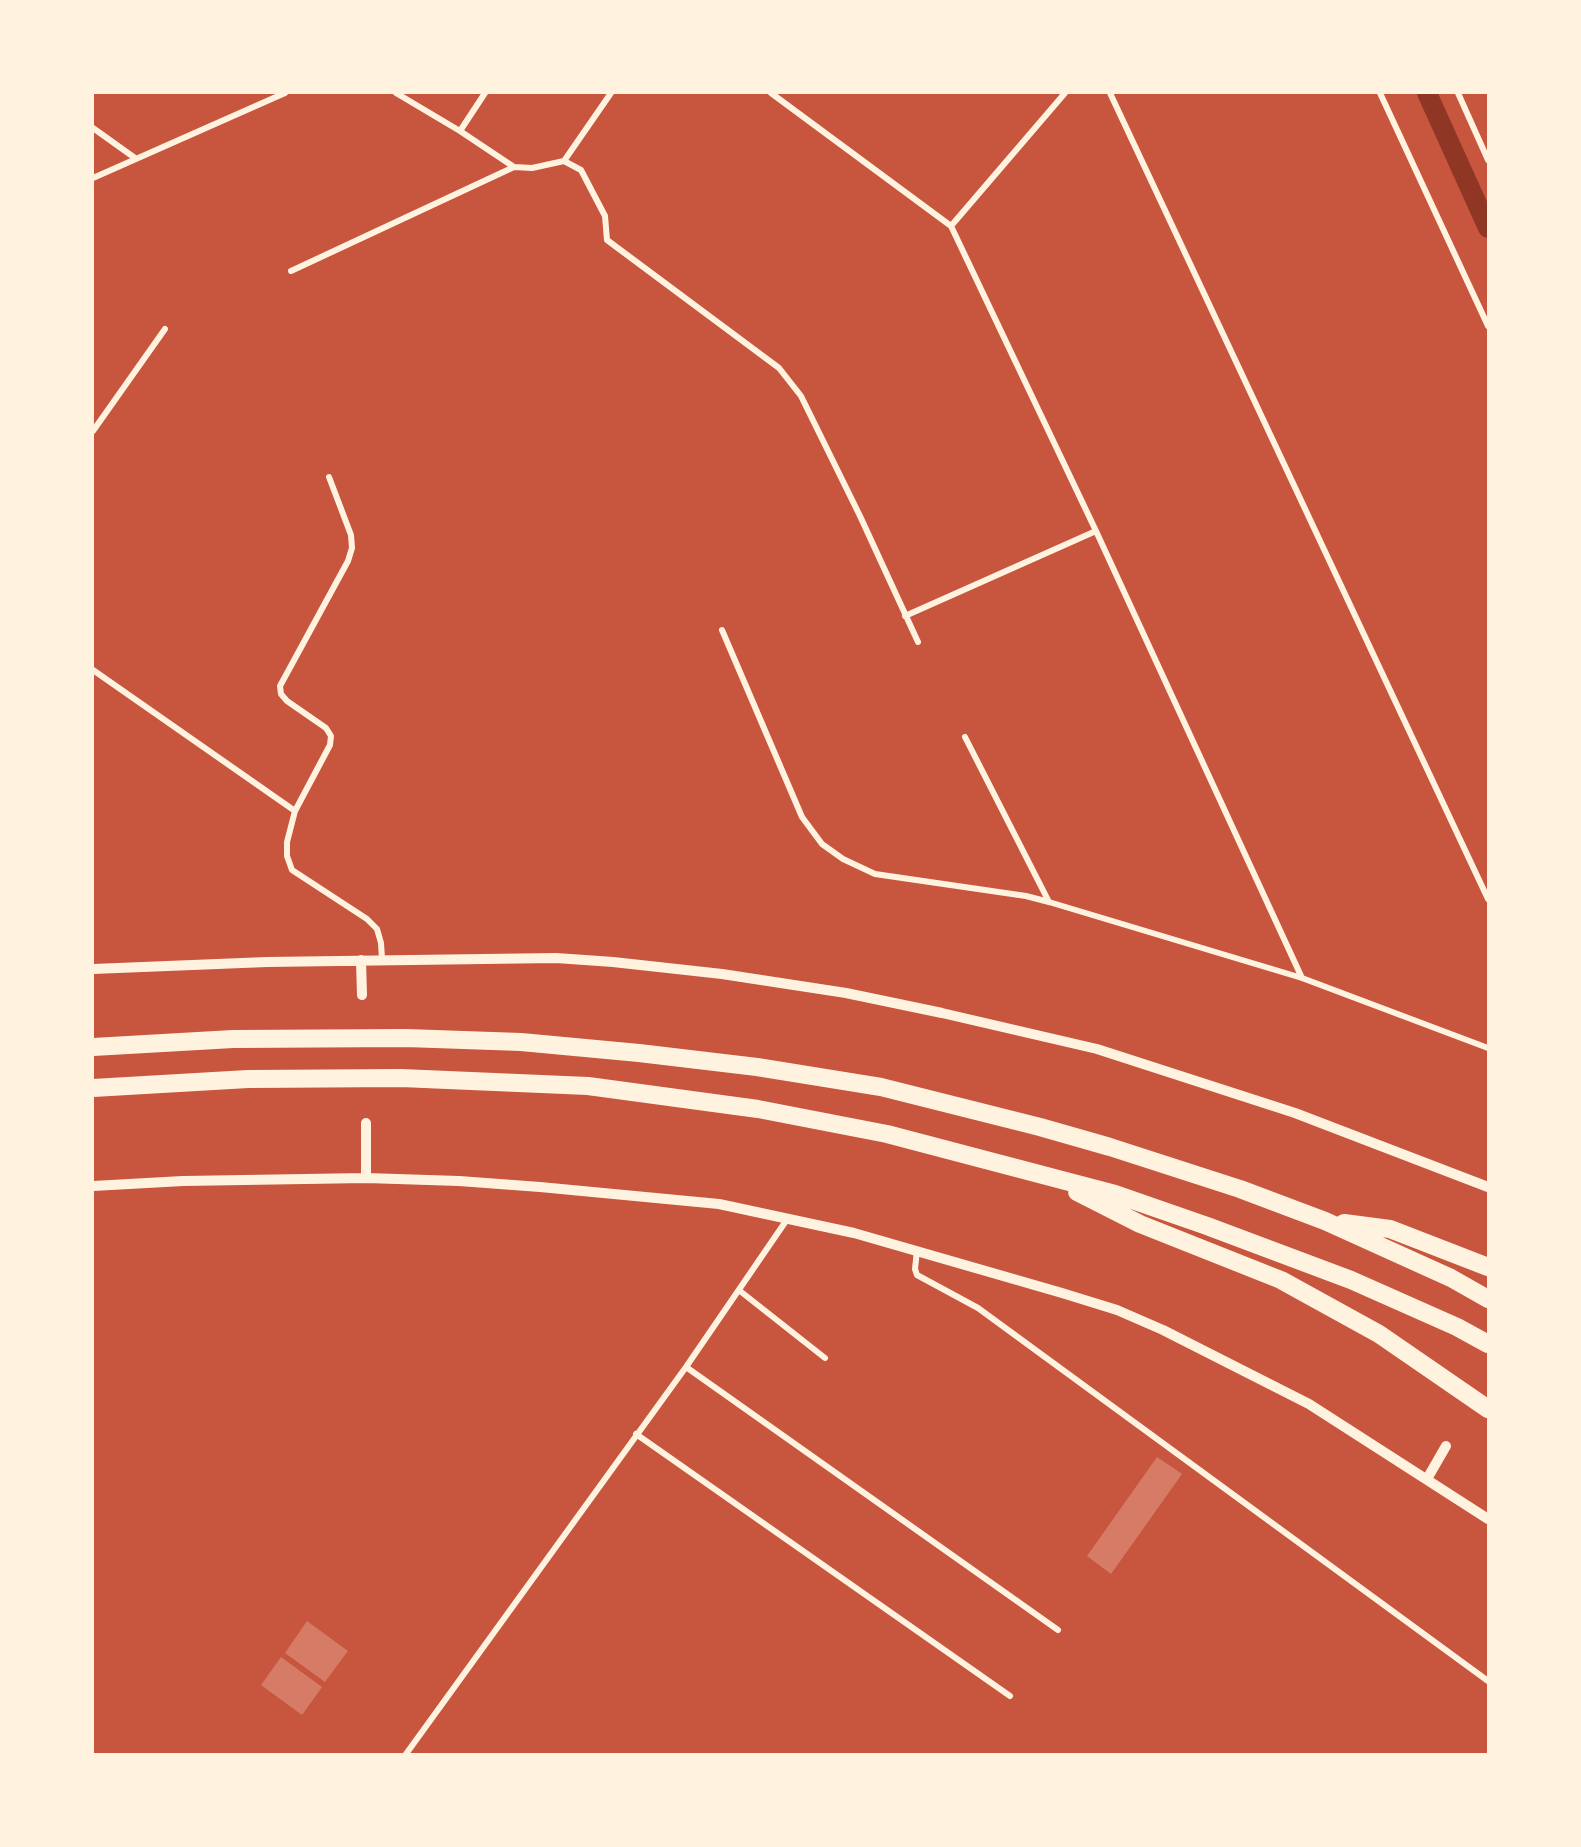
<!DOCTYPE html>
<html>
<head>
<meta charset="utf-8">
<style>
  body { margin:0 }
  #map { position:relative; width:1581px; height:1847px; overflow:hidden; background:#c8553d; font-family:Helvetica,sans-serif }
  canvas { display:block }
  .frame { position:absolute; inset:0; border:94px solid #fff3e0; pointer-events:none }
</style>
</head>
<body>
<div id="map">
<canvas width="1581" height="1847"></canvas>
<div class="frame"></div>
</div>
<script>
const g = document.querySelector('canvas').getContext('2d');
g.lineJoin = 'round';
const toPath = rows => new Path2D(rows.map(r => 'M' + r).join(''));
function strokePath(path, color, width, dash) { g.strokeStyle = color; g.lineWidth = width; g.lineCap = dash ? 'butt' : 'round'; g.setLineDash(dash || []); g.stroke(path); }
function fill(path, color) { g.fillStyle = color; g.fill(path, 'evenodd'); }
strokePath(toPath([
  [1427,93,1488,228]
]), '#8f3625', 20);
fill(toPath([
  [1157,1457,1182,1474,1111,1574,1087,1556],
  [307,1621,348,1651,325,1682,285,1653],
  [281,1657,322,1687,302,1715,261,1685]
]), '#d67c66');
strokePath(toPath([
  [396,93,460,131,514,167,532,168,564,161,611,93],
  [771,93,951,226,1065,93],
  [1110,93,1488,899],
  [1380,93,1488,326],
  [1458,93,1488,160],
  [93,128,135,158],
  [460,131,485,93],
  [564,161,581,170,605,216,607,240,779,368,801,396,860,516,918,642],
  [93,178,285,93],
  [951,226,1096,531,1302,978],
  [291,271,514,167],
  [93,431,165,329],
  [905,616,1096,531],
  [722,630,802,817,822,844,843,859,875,874,1026,896,1049,902,1302,978,1488,1048],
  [93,670,295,811,287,842,287,856,292,870,367,919,377,929,381,943,382,959],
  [965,737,1049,902],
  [295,811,330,745,331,736,326,728,287,701,281,694,280,686,348,561,352,548,351,535,329,477],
  [917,1250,915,1269,917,1275,978,1308,1488,1681],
  [740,1291,825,1358],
  [686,1367,1058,1630],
  [636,1434,1010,1696],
  [406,1754,686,1367,788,1218]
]), '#fff3e0', 6);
strokePath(toPath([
  [361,960,362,995],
  [93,969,267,962,556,958,613,962,722,974,846,993,942,1013,1097,1049,1295,1113,1488,1187],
  [366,1123,366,1178],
  [93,1186,183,1181,366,1178,459,1181,540,1187,719,1204,854,1233,1062,1293,1117,1310,1163,1330,1309,1404,1488,1519],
  [1427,1479,1446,1446]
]), '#fff3e0', 10);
strokePath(toPath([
  [93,1047,233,1039,406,1038,521,1042,639,1053,757,1067,881,1087,1040,1127,1110,1147,1240,1189,1325,1221,1451,1278,1488,1299],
  [93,1088,248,1079,401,1078,588,1086,758,1109,887,1134,1115,1194,1207,1226,1351,1280,1457,1327,1488,1344],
  [1077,1192,1140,1224,1281,1280,1379,1334,1488,1409],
  [1344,1223,1390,1229,1488,1267]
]), '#fff3e0', 18);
</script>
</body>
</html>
